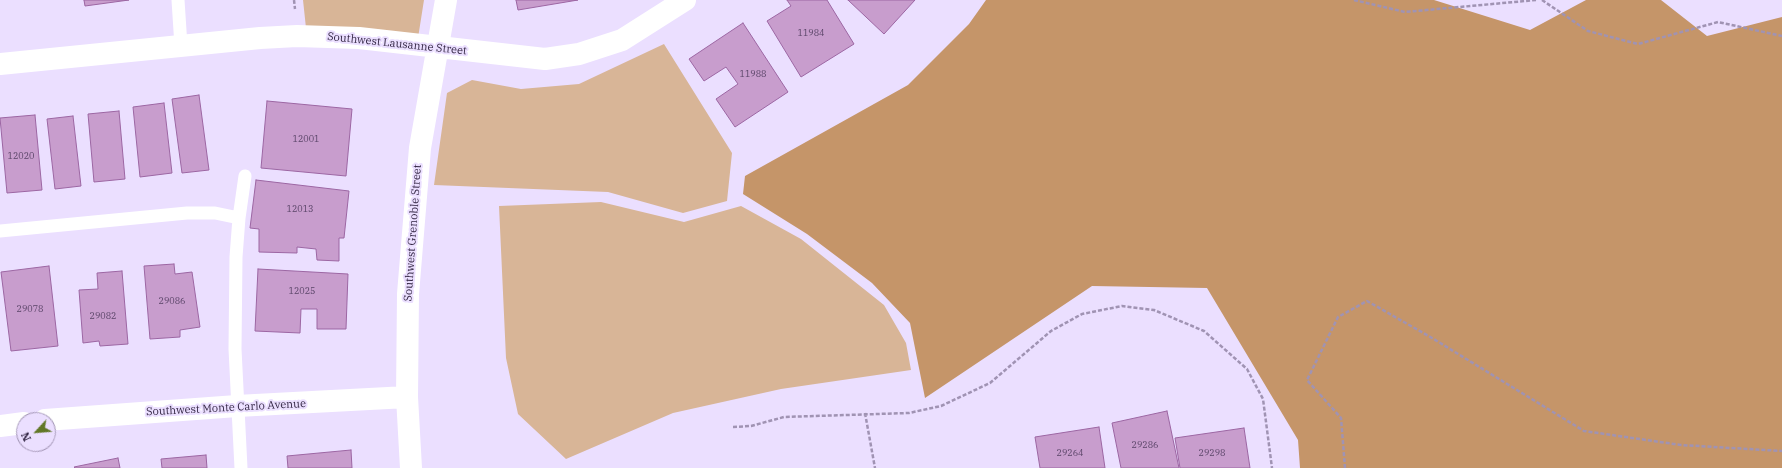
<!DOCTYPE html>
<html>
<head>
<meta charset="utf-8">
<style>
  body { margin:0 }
  #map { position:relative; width:1782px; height:468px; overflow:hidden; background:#ebdfff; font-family:"IBM Plex Serif",serif }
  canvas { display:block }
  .north { position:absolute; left:16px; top:412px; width:40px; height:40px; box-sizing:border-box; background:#ebdfff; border:1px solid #a295b5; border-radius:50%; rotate:244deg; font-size:11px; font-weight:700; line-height:16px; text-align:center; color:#342745 }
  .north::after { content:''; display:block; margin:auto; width:14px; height:18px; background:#617727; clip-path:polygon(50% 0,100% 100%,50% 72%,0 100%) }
</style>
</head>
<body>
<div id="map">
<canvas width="1782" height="468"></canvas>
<div class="north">N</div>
</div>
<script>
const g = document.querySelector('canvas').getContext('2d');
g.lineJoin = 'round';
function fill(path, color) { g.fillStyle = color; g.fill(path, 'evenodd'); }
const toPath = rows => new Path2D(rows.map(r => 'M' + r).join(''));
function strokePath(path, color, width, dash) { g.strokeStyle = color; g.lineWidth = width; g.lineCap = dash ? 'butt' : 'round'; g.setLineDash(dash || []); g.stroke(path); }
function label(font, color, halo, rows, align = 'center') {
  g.font = font + ' "IBM Plex Serif",serif'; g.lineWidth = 4; g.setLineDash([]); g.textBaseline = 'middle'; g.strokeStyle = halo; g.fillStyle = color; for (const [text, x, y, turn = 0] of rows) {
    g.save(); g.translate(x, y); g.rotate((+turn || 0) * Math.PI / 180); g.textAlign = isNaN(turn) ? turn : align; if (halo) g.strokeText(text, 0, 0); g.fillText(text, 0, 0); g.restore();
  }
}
fill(toPath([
  [303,0,424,0,418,38,306,28],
  [664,44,732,153,727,201,683,213,608,192,434,185,447,93,472,80,521,89,579,84],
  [601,202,684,222,741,206,801,239,884,305,906,343,911,370,781,389,673,413,566,459,518,414,506,358,499,206]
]), '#d8b597');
fill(toPath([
  [986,0,1434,0,1530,30,1586,0,1661,0,1707,36,1782,17,1782,468,1300,468,1298,440,1207,288,1092,286,925,398,910,323,872,283,807,234,743,194,745,176,908,85,969,24]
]), '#c59569');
const building = toPath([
  [84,0,129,0,85,6,84,0],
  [516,0,578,0,518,10,516,0],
  [787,0,827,0,854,44,801,77,767,21,791,6,787,0],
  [848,0,915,0,884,34,848,0],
  [743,23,788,92,735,127,716,99,738,84,726,67,704,81,689,59,743,23],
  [199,95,209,170,182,173,172,99,199,95],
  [267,101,352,109,346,176,261,168,267,101],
  [164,103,172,173,140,177,133,107,164,103],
  [119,111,125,179,94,182,88,114,119,111],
  [35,115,42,190,7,193,0,118,35,115],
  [73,116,81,186,55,189,47,119,73,116],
  [256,180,349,191,344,238,339,238,339,261,317,260,316,249,297,247,297,253,259,252,259,229,250,228,256,180],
  [174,264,175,274,192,272,200,327,180,330,180,337,150,339,144,266,174,264],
  [49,266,58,346,11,351,1,272,49,266],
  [258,269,348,274,346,329,317,329,317,309,301,309,300,333,255,331,258,269],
  [122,271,128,344,100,346,99,341,83,343,79,290,98,289,97,273,122,271],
  [1167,411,1179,468,1121,468,1112,423,1167,411],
  [1099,427,1105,468,1040,468,1035,437,1099,427],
  [1244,428,1250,468,1180,468,1175,438,1244,428],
  [351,450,352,468,288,468,287,456,351,450],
  [206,455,207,468,162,468,161,459,206,455],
  [118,458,120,468,75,468,74,467,118,458]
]);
fill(building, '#c89dcd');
strokePath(building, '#9c66a3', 1);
strokePath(toPath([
  [294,0,295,9],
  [1354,0,1405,12,1536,0],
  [1542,0,1588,31,1638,44,1718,22,1782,36],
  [865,413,875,468],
  [733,427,751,426,784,417,909,413,941,406,990,383,1051,331,1082,314,1122,306,1154,310,1204,331,1247,369,1263,399,1272,468],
  [1345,468,1341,418,1307,380,1338,317,1367,301,1432,338,1584,431,1681,445,1782,451]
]), '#a093b3', 2.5, [4, 2]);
strokePath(toPath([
  [178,0,181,46],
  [0,231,187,213,215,213,239,218],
  [241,468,235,349,236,257,239,218,245,176]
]), '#fff', 13);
strokePath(toPath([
  [0,64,260,38,297,36,359,38,545,59,579,54,622,40,685,0],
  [45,420,237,406,407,397],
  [0,426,24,423],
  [411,468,407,397,408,294,420,148,446,0]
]), '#fff', 22);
label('9px', '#594467', null, [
  ["11984",811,33],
  ["11988",753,74],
  ["12001",306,139],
  ["12020",21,156],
  ["12013",300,209],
  ["12025",302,291],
  ["29086",172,301],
  ["29078",30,309],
  ["29082",103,316],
  ["29286",1145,445],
  ["29264",1070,453],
  ["29298",1212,453]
]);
label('11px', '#342745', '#ebdfff', [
  ["Southwest Lausanne Street",397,44,6],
  ["Southwest Grenoble Street",413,233,-86],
  ["Southwest Monte Carlo Avenue",226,408,-3]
]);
</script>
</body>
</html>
